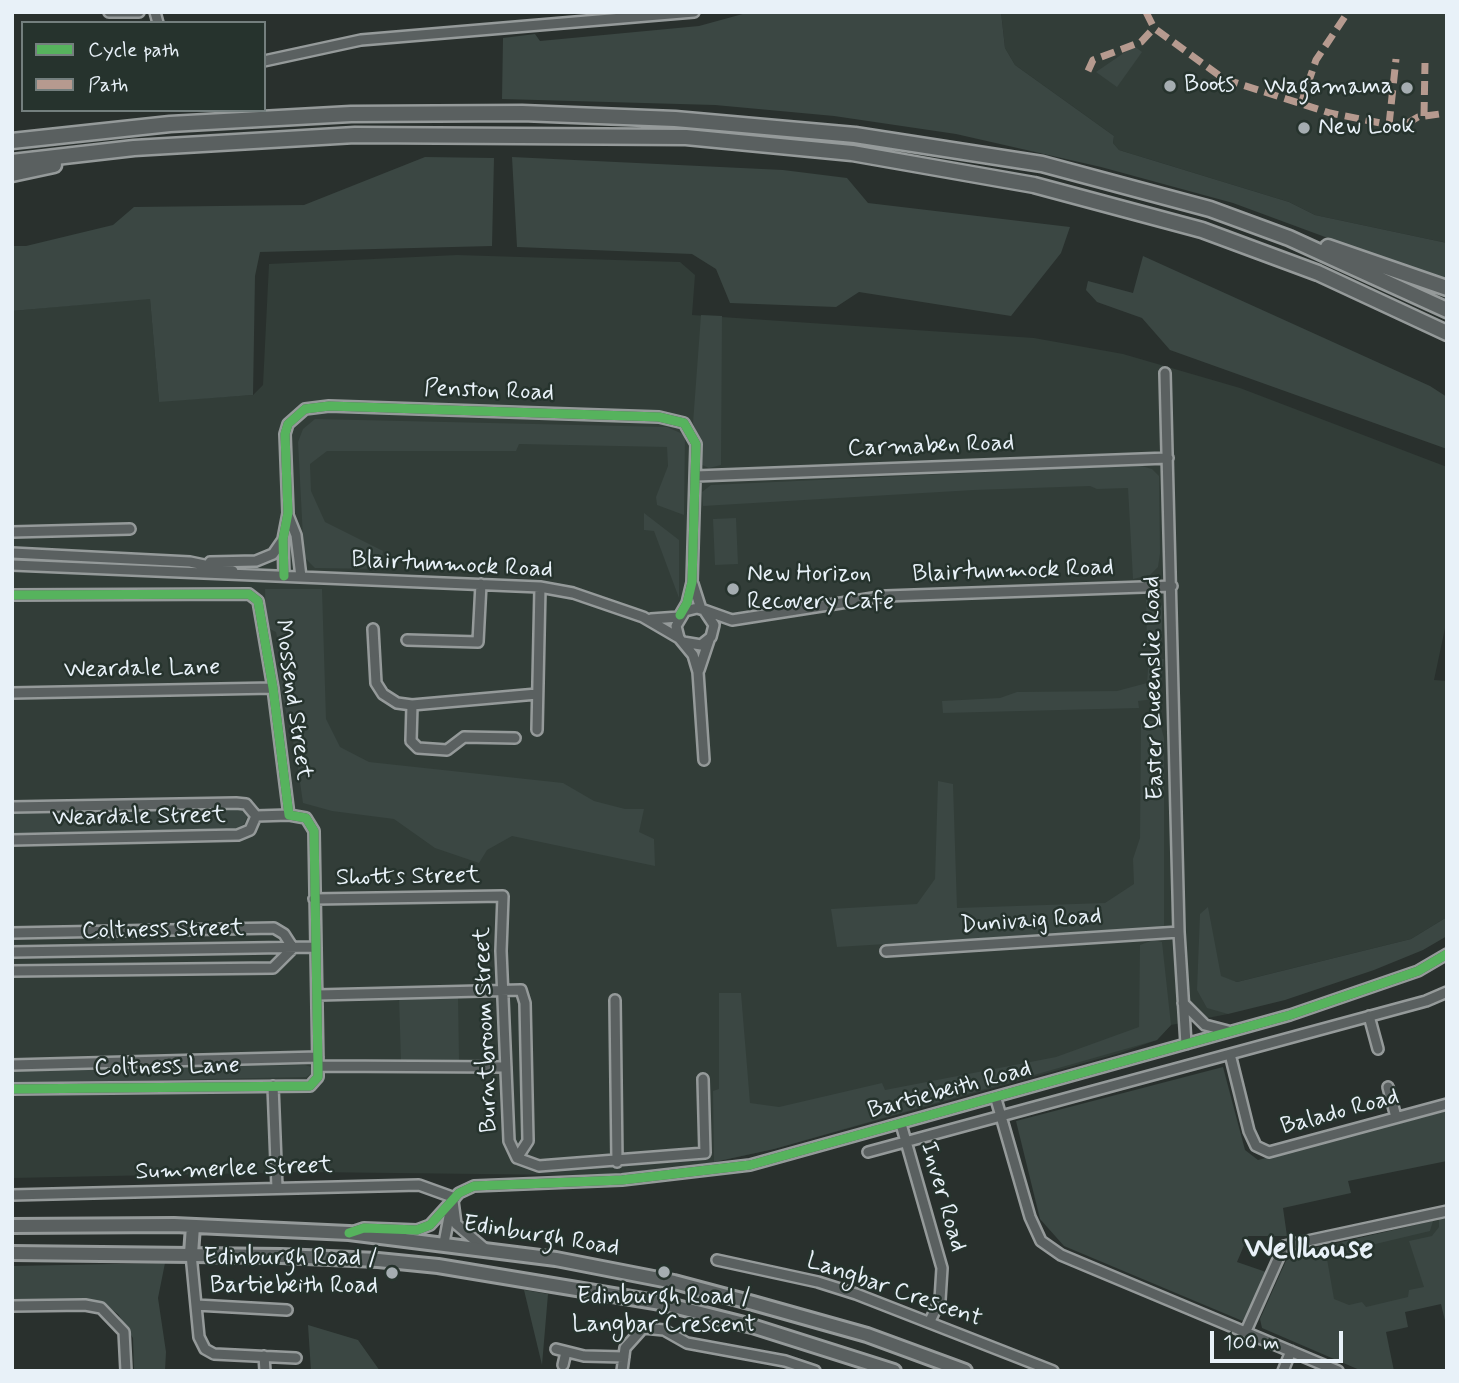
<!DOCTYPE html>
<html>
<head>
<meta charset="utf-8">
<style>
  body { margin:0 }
  #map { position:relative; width:1459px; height:1383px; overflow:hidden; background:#29302d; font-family:Mynerve,sans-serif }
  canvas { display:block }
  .frame { position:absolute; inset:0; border:14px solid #e8f1f8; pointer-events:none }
  .legend { position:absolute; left:21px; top:21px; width:245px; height:91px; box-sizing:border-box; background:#26332d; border:2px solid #747f7e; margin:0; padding:9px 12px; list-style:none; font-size:21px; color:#e8f1f8 }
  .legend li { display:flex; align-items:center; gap:14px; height:35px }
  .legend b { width:35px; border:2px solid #747f7e }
  .scale { position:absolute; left:1210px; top:1331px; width:133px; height:32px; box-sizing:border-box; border:4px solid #e8f1f8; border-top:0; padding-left:9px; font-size:21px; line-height:24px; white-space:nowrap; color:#e8f1f8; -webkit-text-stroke:5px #26332d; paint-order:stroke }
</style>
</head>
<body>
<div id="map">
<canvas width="1459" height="1383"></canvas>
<div class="frame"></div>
<ul class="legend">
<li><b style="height:9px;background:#56b35d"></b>Cycle path</li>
<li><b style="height:9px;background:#b69a8f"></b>Path</li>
</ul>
<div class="scale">100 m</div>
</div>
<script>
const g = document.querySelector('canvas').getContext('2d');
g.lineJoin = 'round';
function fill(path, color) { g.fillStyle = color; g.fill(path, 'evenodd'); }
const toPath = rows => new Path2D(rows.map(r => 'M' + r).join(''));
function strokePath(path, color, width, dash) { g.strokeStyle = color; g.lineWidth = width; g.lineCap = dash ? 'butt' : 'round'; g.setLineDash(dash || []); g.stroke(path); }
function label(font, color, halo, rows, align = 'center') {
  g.font = font + ' Mynerve,sans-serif'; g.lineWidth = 5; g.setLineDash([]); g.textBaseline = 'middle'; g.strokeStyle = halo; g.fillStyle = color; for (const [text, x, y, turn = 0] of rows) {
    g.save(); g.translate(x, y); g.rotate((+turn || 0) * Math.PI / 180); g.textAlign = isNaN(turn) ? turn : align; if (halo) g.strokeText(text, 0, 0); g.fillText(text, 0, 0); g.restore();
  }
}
fill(toPath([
  [1001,12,1447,12,1447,243,1315,215,1289,202,1119,150,1113,143,1114,136,1015,65,1005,48],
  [457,255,680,262,695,275,692,315,1034,338,1123,354,1240,388,1447,467,1447,619,1434,680,1447,681,1447,917,1411,939,1237,982,1221,977,1228,1014,1171,1025,1157,1040,1120,1053,774,1149,714,1162,645,1173,566,1175,307,1172,12,1178,12,311,150,298,159,401,253,395,263,385,269,264],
  [1447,1218,1433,1297,1358,1312,1324,1299,1314,1248]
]), '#323d38');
fill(toPath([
  [750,12,1001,12,1005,48,1015,65,1114,136,1113,143,1119,150,1289,202,1315,215,1447,243,1447,282,1233,203,1101,167,956,134,834,116,715,105,502,99,503,38,535,34,540,41,699,26],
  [1134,46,1142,52,1117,87,1096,72],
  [425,157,494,158,492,246,260,252,255,276,253,395,159,402,150,299,12,311,12,246,26,246,113,225,134,207,304,205],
  [512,157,783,170,847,178,868,203,1070,227,1061,253,1011,316,859,292,836,307,730,303,716,269,692,254,517,247],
  [1143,256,1430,386,1447,397,1447,449,1170,350,1142,318,1097,302,1086,290,1088,281,1133,293],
  [701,315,722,316,721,465,709,468,702,465,702,447,693,423],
  [315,419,667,427,685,435,684,515,657,505,656,497,668,466,667,447,519,444,516,451,327,451,310,464,311,491,325,522,383,551,380,569,315,568,304,557,298,442,303,429],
  [1138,465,1152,469,1159,476,1160,553,1158,567,1150,575,1133,579,1128,488,1097,489,1090,486,974,490,703,506,702,492,711,485],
  [644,513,679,540,679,598,654,531,644,530],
  [736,518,738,564,715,565,713,519],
  [265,589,322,589,326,719,340,747,369,762,563,783,594,801,625,809,644,809,639,832,654,839,655,866,512,836,487,850,479,863,435,848,394,819,332,811,303,803,296,754,280,687,278,666,281,658,276,632,266,627],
  [1146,596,1156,599,1162,606,1162,639,1157,645,1147,645],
  [1149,657,1164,659,1160,691,1155,699,1138,701,1139,708,943,713,942,701,1000,698,1017,692,1117,691,1147,683],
  [1141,720,1153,721,1161,727,1164,738,1164,927,837,947,831,909,917,904,935,879,938,781,953,784,957,908,1105,903,1134,884,1133,859,1140,838],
  [239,808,245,810,247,817,244,824,237,828,12,835,12,812],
  [1208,907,1221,976,1237,982,1411,939,1447,917,1447,936,1423,950,1374,970,1285,1000,1228,1014,1207,1008,1197,990,1200,914],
  [1153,940,1162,942,1171,1025,1157,1040,774,1149,714,1162,713,1091,719,1089,719,993,741,993,750,1103,779,1107,882,1083,885,1090,1056,1057,1139,1027,1140,945],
  [458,995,459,1060,401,1061,399,997],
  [305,1065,311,1067,312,1073,306,1077,12,1083,12,1069],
  [1223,1067,1245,1150,1258,1160,1447,1111,1447,1161,1348,1181,1351,1193,1283,1208,1287,1236,1248,1236,1237,1262,1266,1272,1245,1322,1064,1246,1040,1219,1016,1121],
  [1447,1218,1447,1329,1441,1304,1405,1312,1408,1327,1386,1332,1394,1371,1362,1371,1262,1328,1260,1319,1289,1254,1333,1244,1334,1251,1327,1259,1334,1299,1349,1305,1362,1302,1366,1307,1408,1297,1409,1290,1424,1287,1409,1241,1432,1236,1439,1227,1439,1219],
  [1433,1221,1430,1231,1346,1251,1342,1242],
  [165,1263,158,1298,166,1352,165,1371,134,1371,133,1338,118,1314,103,1303,12,1301,12,1266],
  [524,1290,548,1294,542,1365],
  [308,1325,358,1340,380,1371,311,1371]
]), '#3b4743');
const minor = toPath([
  [109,12,139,12],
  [155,12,158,23],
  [264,61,361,40,694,12],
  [1165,373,1179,932,1186,1044],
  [696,476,1168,458],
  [288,515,296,535,301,577],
  [12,532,130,529],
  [12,553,190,562,233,571],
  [210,562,256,561,273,554,282,541],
  [12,565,540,587,573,593,643,617,679,638],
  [284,576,283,539,288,513,285,434,288,424,305,409,329,406,659,417,684,423,696,444,692,582,687,603,680,615],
  [693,584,701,609],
  [12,595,249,594,258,601,273,688,289,815,306,818,314,831,318,1066,318,1077,310,1086,12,1089],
  [704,610,732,620,886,596,1172,586],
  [651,619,679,617],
  [373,629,376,683,383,694,397,703,412,705,537,694],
  [407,640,478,642,481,584],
  [683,642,701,645,711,637,714,625,704,610,697,608,685,611,676,626,679,638,693,655,698,672,704,760],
  [699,670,709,640],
  [12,693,273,688],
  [412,705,411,741,418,748,447,750,464,737,515,738],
  [537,730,540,587],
  [12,807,236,803,246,804,256,816,289,815],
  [12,840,238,835,250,830,256,816],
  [314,899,503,896,501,951,509,1141,517,1158],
  [12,933,274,928,284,934,293,948,273,968,12,971],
  [886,951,1179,932],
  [12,952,314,947],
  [318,995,521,990,525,1003,528,1141,517,1158],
  [615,1000,617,1162],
  [1183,1003,1205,1025,1228,1031],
  [1369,1016,1378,1049],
  [1230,1054,1249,1131,1256,1146,1269,1152,1447,1104],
  [12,1065,318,1057],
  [318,1066,506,1067],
  [273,1086,277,1188],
  [1388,1087,1396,1117],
  [996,1099,1030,1217,1041,1241,1061,1255,1338,1371],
  [901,1124,942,1268,940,1300,930,1321],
  [868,1152,1426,1001,1447,992],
  [517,1158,539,1166,705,1153,703,1079],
  [12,1195,419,1185,455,1198],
  [453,1201,456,1224,484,1248],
  [355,1231,364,1228,417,1230,430,1225,459,1193,474,1186,622,1180,750,1165,1290,1015,1418,971,1447,954],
  [444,1243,451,1206],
  [191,1254,199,1337,205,1349,214,1354,296,1358],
  [717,1260,818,1282,856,1294,1053,1371],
  [196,1305,287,1310],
  [12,1306,85,1305,101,1308,124,1332,126,1371],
  [1246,1331,1284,1246,1447,1211],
  [556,1349,584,1356,624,1357],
  [264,1356,265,1371],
  [563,1365,566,1352],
  [622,1371,625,1348,643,1328,664,1330,687,1343,785,1361,815,1371],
  [1283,1371,1291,1351]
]);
const major = toPath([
  [12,1226,174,1225,349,1233,556,1259,674,1282,753,1303,867,1335,965,1371],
  [12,1253,281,1256,378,1260,438,1266,661,1303,752,1326,894,1371],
  [191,1254,193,1226]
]);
const highway = toPath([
  [12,141,170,124,351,114,522,113,675,119,855,135,1042,164,1210,209,1289,238,1447,310],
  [12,162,134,148,355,135,686,137,852,153,1034,185,1202,230,1318,273,1447,333],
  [12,174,54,165],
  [1328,247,1447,288]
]);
strokePath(minor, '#959a9a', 14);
strokePath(major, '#959a9a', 18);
strokePath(highway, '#959a9a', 19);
strokePath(minor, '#5a6060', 9);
strokePath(major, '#5a6060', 12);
strokePath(highway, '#5a6060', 14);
strokePath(toPath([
  [1146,12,1154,28,1224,79,1330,113,1401,127,1418,117,1447,113],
  [1088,71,1093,60,1141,42,1154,28],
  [1301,104,1316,60,1348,12],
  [1424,116,1425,63],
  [1389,125,1396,59]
]), '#b69a8f', 7, [14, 7]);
strokePath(toPath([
  [284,576,283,539,288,513,285,434,288,424,305,409,329,406,659,417,684,423,696,444,692,582,687,603,680,615],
  [12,595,249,594,258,601,273,688,289,815,306,818,314,831,318,1066,318,1077,310,1086,12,1089],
  [349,1233,364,1228,417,1230,430,1225,459,1193,474,1186,622,1180,750,1165,1290,1015,1418,971,1447,954]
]), '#56b35d', 9);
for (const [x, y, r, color] of [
  [1170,86,7,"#a5adb1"],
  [1407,88,7,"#a5adb1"],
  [1304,128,7,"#a5adb1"],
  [733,589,7,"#a5adb1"],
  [664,1272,7,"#a5adb1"],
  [392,1273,7,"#a5adb1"]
]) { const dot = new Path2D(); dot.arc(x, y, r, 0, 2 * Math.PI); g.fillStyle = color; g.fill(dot); strokePath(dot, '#26332d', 2.5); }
label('24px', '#e8f1f8', '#26332d', [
  ["Boots",1184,86],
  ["Wagamama",1393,88,"right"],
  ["New Look",1318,128],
  ["New Horizon",747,575],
  ["Recovery Cafe",747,603],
  ["Edinburgh Road /",378,1259,"right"],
  ["Bartiebeith Road",378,1287,"right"],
  ["Edinburgh Road /",664,1298,"center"],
  ["Langbar Crescent",664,1326,"center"]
], 'left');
label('24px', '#e8f1f8', '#26332d', [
  ["Penston Road",489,392,2],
  ["Carmaben Road",931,447,-2],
  ["Blairtummock Road",452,566,3],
  ["Blairtummock Road",1013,572,-2],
  ["Weardale Lane",142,670,-1],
  ["Easter Queenslie Road",1155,688,-91],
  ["Mossend Street",292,700,82],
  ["Weardale Street",139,818,-1],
  ["Shotts Street",408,878,-1],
  ["Dunivaig Road",1031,922,-4],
  ["Coltness Street",163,931,-1],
  ["Burntbroom Street",487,1030,-92],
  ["Coltness Lane",167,1068,-1],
  ["Bartiebeith Road",950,1091,-15],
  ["Balado Road",1340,1113,-15],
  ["Summerlee Street",234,1170,-2],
  ["Inver Road",942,1197,74],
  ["Edinburgh Road",541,1237,9],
  ["Langbar Crescent",894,1291,19]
]);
label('bold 32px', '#e8f1f8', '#26332d', [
  ["Wellhouse",1309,1250]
]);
</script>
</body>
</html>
